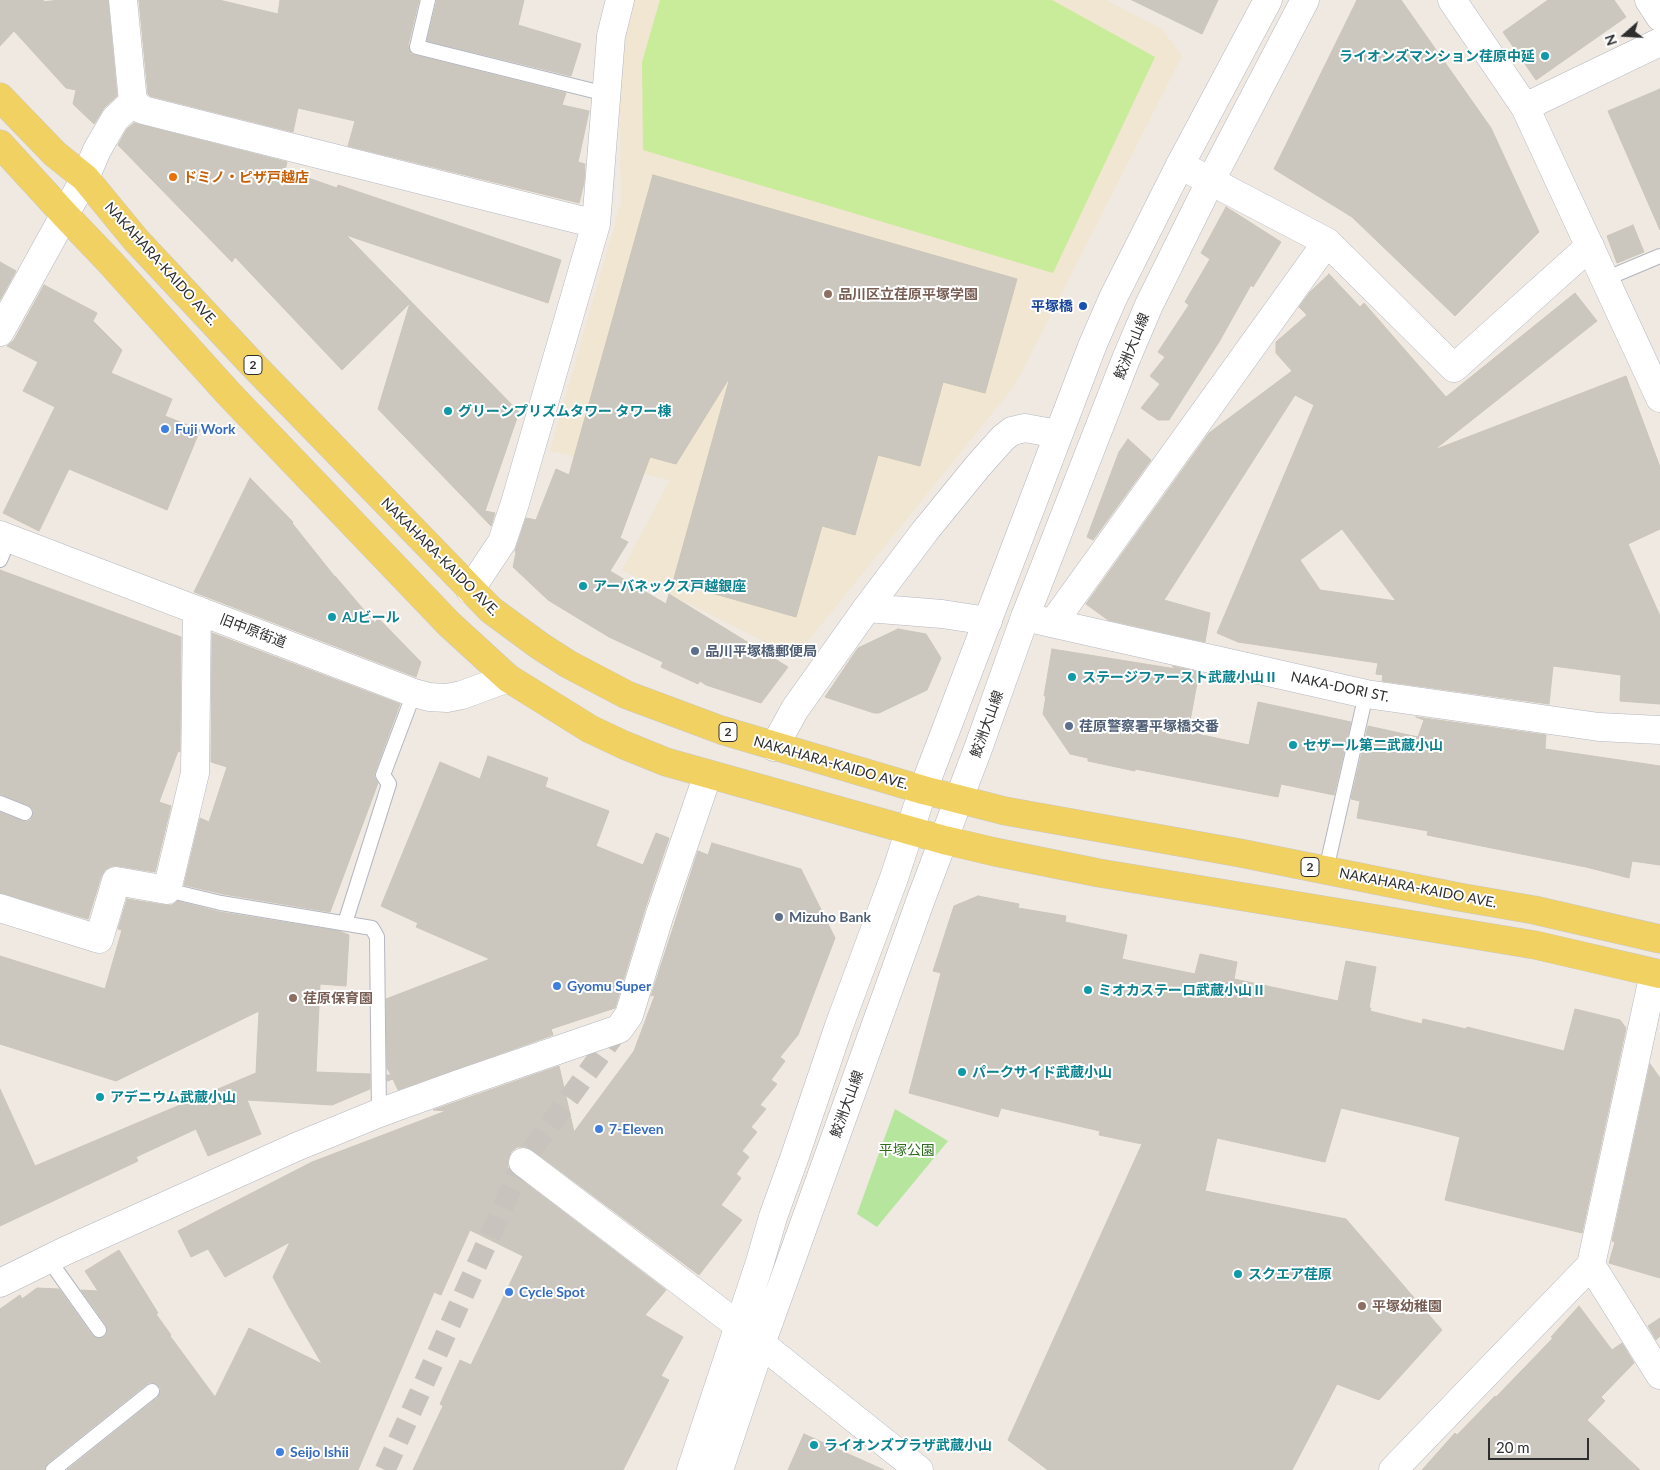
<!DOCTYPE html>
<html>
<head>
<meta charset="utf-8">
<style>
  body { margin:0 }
  #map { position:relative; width:1660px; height:1470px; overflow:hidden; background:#efe9e1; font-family:Lato,sans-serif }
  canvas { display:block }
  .north { position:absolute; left:1600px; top:10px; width:50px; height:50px; -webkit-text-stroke:4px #fff; paint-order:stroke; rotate:251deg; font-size:14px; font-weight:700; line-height:20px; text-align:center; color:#2e2e2e }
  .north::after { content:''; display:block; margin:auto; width:18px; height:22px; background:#2e2e2e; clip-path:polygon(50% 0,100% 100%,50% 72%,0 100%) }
  .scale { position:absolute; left:1488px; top:1438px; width:101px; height:22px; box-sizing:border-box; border:2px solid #2e2e2e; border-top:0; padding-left:6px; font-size:15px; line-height:18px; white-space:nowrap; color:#2e2e2e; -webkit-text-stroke:4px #fff; paint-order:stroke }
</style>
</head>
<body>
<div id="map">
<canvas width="1660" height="1470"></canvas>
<div class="north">N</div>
<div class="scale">20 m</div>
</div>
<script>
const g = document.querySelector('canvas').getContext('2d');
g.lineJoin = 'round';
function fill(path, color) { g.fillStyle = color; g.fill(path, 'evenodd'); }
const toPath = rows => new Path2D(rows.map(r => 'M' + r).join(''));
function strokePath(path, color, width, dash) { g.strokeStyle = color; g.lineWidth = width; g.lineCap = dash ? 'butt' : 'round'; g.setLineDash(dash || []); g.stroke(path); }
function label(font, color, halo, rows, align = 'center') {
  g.font = font + ' Lato,"Noto Sans JP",sans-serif'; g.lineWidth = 4; g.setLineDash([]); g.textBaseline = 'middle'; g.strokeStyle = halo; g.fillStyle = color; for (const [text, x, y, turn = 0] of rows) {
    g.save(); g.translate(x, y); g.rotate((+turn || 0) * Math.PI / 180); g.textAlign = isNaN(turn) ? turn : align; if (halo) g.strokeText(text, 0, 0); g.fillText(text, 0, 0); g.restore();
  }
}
fill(toPath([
  [633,0,1106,0,1162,29,1182,56,1015,385,795,657,622,570,670,480,550,451,621,203,619,42]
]), '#f0e6d1');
fill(toPath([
  [895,1109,948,1141,877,1227,857,1214]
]), '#b6e59e');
fill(toPath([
  [660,0,1052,0,1155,57,1053,273,643,150,642,62]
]), '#c9ec9a');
const building = toPath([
  [0,0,44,0,42,2,60,0,108,0,117,96,104,108,94,124,73,104,76,90,66,88,14,31,0,46,0,0],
  [139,0,219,0,278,14,280,0,419,0,408,45,411,54,566,93,562,105,589,111,578,162,585,164,584,183,579,203,348,146,355,121,298,108,293,132,150,96,148,94,139,0],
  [437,0,524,0,518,25,581,44,571,76,427,41,437,0],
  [1132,0,1218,0,1202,34,1132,0],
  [1357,0,1401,0,1491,128,1539,232,1455,316,1352,217,1274,169,1357,0],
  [1548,0,1614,0,1626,17,1536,80,1503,32,1548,0],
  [1660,89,1660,230,1608,111,1660,89],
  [134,123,287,162,285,170,337,188,338,185,561,260,548,303,346,235,519,412,485,511,495,513,491,526,378,409,410,303,342,370,235,257,232,262,118,145,127,129,134,123],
  [653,175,1017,279,985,393,943,382,920,466,878,455,855,535,822,526,796,617,673,582,729,381,728,380,676,464,650,457,620,538,628,542,610,571,666,604,669,594,788,667,761,703,706,685,700,681,698,684,661,667,663,662,609,637,548,600,513,567,516,553,515,551,526,518,536,520,556,469,569,475,653,175],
  [1226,207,1281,242,1253,287,1251,285,1219,342,1169,420,1158,420,1141,408,1160,384,1150,376,1165,357,1158,352,1189,305,1185,302,1210,259,1201,253,1226,207],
  [1633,225,1644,252,1617,263,1607,236,1633,225],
  [0,262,16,271,0,300,0,262],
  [1329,274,1360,307,1364,303,1446,397,1575,293,1597,321,1434,450,1626,376,1660,467,1660,529,1628,544,1660,616,1660,704,1620,701,1621,675,1553,666,1549,704,1382,681,1383,675,1376,674,1378,663,1238,642,1217,633,1314,405,1295,395,1164,600,1210,613,1205,642,1108,620,1086,604,1209,433,1292,371,1276,353,1276,342,1307,315,1299,307,1310,292,1329,274],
  [1342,529,1396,601,1320,590,1300,560,1342,529],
  [44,285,97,313,93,321,122,350,111,373,172,399,165,416,200,430,167,510,69,469,39,531,3,513,55,407,23,391,38,362,7,346,14,340,44,285],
  [1128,439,1151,460,1093,540,1087,537,1119,452,1128,439],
  [250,478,293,522,292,523,335,577,335,576,375,623,378,618,421,662,416,677,194,592,250,478],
  [0,570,181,637,180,752,178,751,159,802,171,806,155,872,118,866,112,866,105,870,101,877,88,919,0,893,0,812,26,822,31,820,34,812,32,808,28,805,0,794,0,570],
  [898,629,926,634,941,658,927,690,879,713,874,713,825,697,858,648,898,629],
  [212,633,400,704,375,772,374,776,378,783,330,912,223,894,184,885,200,818,209,822,227,767,211,762,212,633],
  [1052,649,1176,669,1172,666,1199,672,1188,732,1249,745,1258,702,1351,722,1334,795,1281,784,1278,797,1135,769,1135,771,1088,761,1088,758,1070,754,1043,714,1046,696,1044,696,1052,649],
  [1416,717,1546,735,1545,749,1660,766,1660,865,1632,861,1629,878,1586,867,1427,835,1428,831,1357,818,1360,801,1351,799,1368,726,1418,737,1424,720,1416,717],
  [488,756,548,778,545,787,609,811,596,846,643,865,656,833,669,838,645,909,615,1008,551,1029,553,1035,398,1090,393,1079,387,1081,387,1075,391,1075,387,1068,386,999,490,959,416,927,418,923,381,906,440,762,480,779,488,756],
  [712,843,801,869,835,938,798,1035,780,1057,785,1061,771,1080,777,1084,760,1105,766,1109,751,1127,757,1132,742,1151,749,1157,736,1174,741,1178,721,1205,742,1220,699,1275,532,1150,525,1147,517,1147,511,1152,508,1160,508,1168,514,1174,666,1290,645,1315,683,1337,661,1376,669,1380,623,1470,413,1470,443,1406,440,1404,460,1360,471,1365,523,1256,470,1230,441,1295,434,1292,358,1470,67,1470,158,1397,161,1389,158,1385,151,1382,147,1384,48,1463,44,1470,0,1470,0,1309,20,1295,22,1299,37,1288,59,1289,92,1335,96,1338,104,1337,107,1333,106,1325,81,1290,98,1291,85,1271,119,1250,158,1313,156,1314,171,1335,170,1336,215,1397,249,1328,322,1364,289,1307,273,1277,290,1242,225,1277,208,1249,191,1257,178,1231,312,1162,446,1111,433,1110,559,1066,574,1132,634,1051,655,995,651,996,698,851,708,855,712,843],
  [978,896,1019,904,1018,908,1066,916,1065,922,1127,935,1122,959,1195,974,1200,954,1237,962,1234,979,1338,1001,1346,961,1376,967,1369,1008,1371,1008,1370,1011,1422,1024,1423,1019,1466,1029,1467,1027,1564,1051,1575,1009,1620,1020,1626,1028,1582,1233,1445,1200,1460,1137,1417,1126,1341,1108,1325,1162,1217,1138,1205,1191,1346,1219,1442,1330,1379,1400,1337,1384,1292,1470,1048,1470,1008,1440,1142,1144,1099,1135,1100,1131,1001,1108,998,1117,909,1093,941,973,933,971,954,906,978,896],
  [127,899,165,905,172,905,177,901,220,912,339,931,349,935,346,986,320,984,316,1072,370,1074,370,1089,332,1105,247,1100,261,1134,208,1156,196,1129,136,1157,138,1161,0,1226,0,1089,35,1166,256,1073,259,1011,116,1081,0,1044,0,956,105,989,122,930,118,929,127,899],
  [1650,1064,1660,1078,1660,1278,1609,1263,1615,1242,1612,1241,1650,1064],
  [1579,1306,1612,1350,1622,1343,1634,1363,1601,1397,1605,1401,1587,1420,1640,1470,1422,1470,1455,1433,1457,1435,1495,1396,1496,1397,1553,1338,1551,1337,1579,1306],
  [1660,1318,1660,1336,1656,1340,1648,1326,1660,1318],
  [804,1434,884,1470,788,1470,804,1434]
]);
fill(building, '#cbc7bf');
strokePath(building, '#cbc5ba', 1);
strokePath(toPath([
  [385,1470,523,1162,619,1029]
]), '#c8c4bd', 21, [21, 11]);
const service = toPath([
  [428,0,417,47,606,94],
  [1605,279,1660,256],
  [0,560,9,539],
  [0,803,25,813],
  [1326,870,1366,694],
  [167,890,221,903,372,928,377,937,379,1113],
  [345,923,389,784,383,775,414,693],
  [49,1260,99,1330],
  [53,1470,152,1391]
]);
const minor = toPath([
  [1452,0,1525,107,1660,398],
  [1649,0,1660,17],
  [133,102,143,110,596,224],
  [1525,107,1660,42],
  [1180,165,1327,242,1454,368,1590,246],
  [0,332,85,178],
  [0,535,414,693,429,697,447,698,462,695,508,678],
  [470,590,502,542,515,503,596,224,611,36,620,0],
  [867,608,942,614,988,621],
  [1025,617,1366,694,1599,727,1660,730],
  [1053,623,1327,242],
  [774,747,795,709,867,608,925,531,978,466,1003,438,1012,431,1025,428,1058,434],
  [0,908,99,939,116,881,167,890,195,773,197,610],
  [523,1162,739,1326,919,1470],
  [1591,1265,1660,1375],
  [0,1283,65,1251,296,1147,379,1113,459,1084,619,1029,629,1015,660,914,708,774],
  [1393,1470,1591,1265,1654,973]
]);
const tertiary = toPath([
  [85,178,97,150,115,119,133,102,123,0]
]);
const secondary = toPath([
  [691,1470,760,1262,773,1217,795,1156,839,1026,894,878,923,790,1093,344,1113,298,1180,165,1268,0],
  [719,1470,761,1344,921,899,979,746,1025,617,1126,359,1149,305,1210,182,1305,0]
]);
const primary = toPath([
  [0,97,55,154,85,178,136,240,253,365,491,610,540,646,568,664,627,695,721,730,923,790,1005,811,1240,853,1459,897,1534,910,1660,939],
  [0,144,65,215,109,261,229,394,449,624,508,678,590,729,624,745,666,762,944,840,995,852,1099,873,1535,945,1660,974]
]);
strokePath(service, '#b4b7c1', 16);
strokePath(minor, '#b4b7c1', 29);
strokePath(tertiary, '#b4b7c1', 29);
strokePath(secondary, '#b4b7c1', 29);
strokePath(primary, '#c9c9c9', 29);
strokePath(service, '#fff', 14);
strokePath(minor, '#fff', 28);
strokePath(tertiary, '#fff', 28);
strokePath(secondary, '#fff', 28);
strokePath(primary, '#f2d163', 28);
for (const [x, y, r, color] of [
  [1545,56,5,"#0f9aa8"],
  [173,177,5,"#e8710a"],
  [828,294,5,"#8d6e63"],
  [1083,306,5,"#1a4fb4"],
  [448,411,5,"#0f9aa8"],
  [165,429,5,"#3f7fe0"],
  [583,586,5,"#0f9aa8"],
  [332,617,5,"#0f9aa8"],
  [695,651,5,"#5c6f8a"],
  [1072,677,5,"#0f9aa8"],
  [1069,726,5,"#5c6f8a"],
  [1293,745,5,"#0f9aa8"],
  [779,917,5,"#5c6f8a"],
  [557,986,5,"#3f7fe0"],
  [1088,990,5,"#0f9aa8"],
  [293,998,5,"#8d6e63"],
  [962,1072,5,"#0f9aa8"],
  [100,1097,5,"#0f9aa8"],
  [599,1129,5,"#3f7fe0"],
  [1238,1274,5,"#0f9aa8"],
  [509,1292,5,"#3f7fe0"],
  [1362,1306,5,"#8d6e63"],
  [814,1445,5,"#0f9aa8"],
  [280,1452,5,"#3f7fe0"]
]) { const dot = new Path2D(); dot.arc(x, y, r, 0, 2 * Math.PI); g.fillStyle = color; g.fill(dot); strokePath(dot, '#fff', 2); }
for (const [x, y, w] of [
  [253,365,18],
  [728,732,18],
  [1310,867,18]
]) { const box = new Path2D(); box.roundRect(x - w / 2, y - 9.5, w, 19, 4); g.fillStyle = '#fff'; g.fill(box); strokePath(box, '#2e2e2e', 1); }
label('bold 12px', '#2e2e2e', null, [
  ["2",253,365],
  ["2",728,732],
  ["2",1310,867]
]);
label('bold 14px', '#0d838f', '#fff', [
  ["ライオンズマンション荏原中延",1535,56,"right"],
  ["グリーンプリズムタワー タワー棟",458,411],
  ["アーバネックス戸越銀座",593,586],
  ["AJビール",342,617],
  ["ステージファースト武蔵小山Ⅱ",1082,677],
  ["セザール第二武蔵小山",1303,745],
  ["ミオカステーロ武蔵小山Ⅱ",1098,990],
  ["パークサイド武蔵小山",972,1072],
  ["アデニウム武蔵小山",110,1097],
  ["スクエア荏原",1248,1274],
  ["ライオンズプラザ武蔵小山",824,1445]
], 'left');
label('bold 14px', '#c56008', '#fff', [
  ["ドミノ・ピザ戸越店",183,177]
], 'left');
label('14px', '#2e2e2e', '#fff', [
  ["NAKAHARA-KAIDO AVE.",161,264,48],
  ["鮫洲大山線",1132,346,-68],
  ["NAKAHARA-KAIDO AVE.",440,557,45],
  ["旧中原街道",253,631,21],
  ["NAKA-DORI ST.",1340,687,12],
  ["鮫洲大山線",987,724,-70],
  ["NAKAHARA-KAIDO AVE.",831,763,16],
  ["NAKAHARA-KAIDO AVE.",1418,888,11],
  ["鮫洲大山線",847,1104,-70]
]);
label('bold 14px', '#785e54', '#fff', [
  ["品川区立荏原平塚学園",838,294],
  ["荏原保育園",303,998],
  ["平塚幼稚園",1372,1306]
], 'left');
label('bold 14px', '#164399', '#fff', [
  ["平塚橋",1073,306]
], 'right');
label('bold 14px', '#366cbe', '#fff', [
  ["Fuji Work",175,429],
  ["Gyomu Super",567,986],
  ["7-Eleven",609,1129],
  ["Cycle Spot",519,1292],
  ["Seijo Ishii",290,1452]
], 'left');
label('bold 14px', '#4e5e75', '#fff', [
  ["品川平塚橋郵便局",705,651],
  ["荏原警察署平塚橋交番",1079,726],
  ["Mizuho Bank",789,917]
], 'left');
label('14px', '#2c6e1b', '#fff', [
  ["平塚公園",907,1150]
]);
</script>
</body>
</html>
